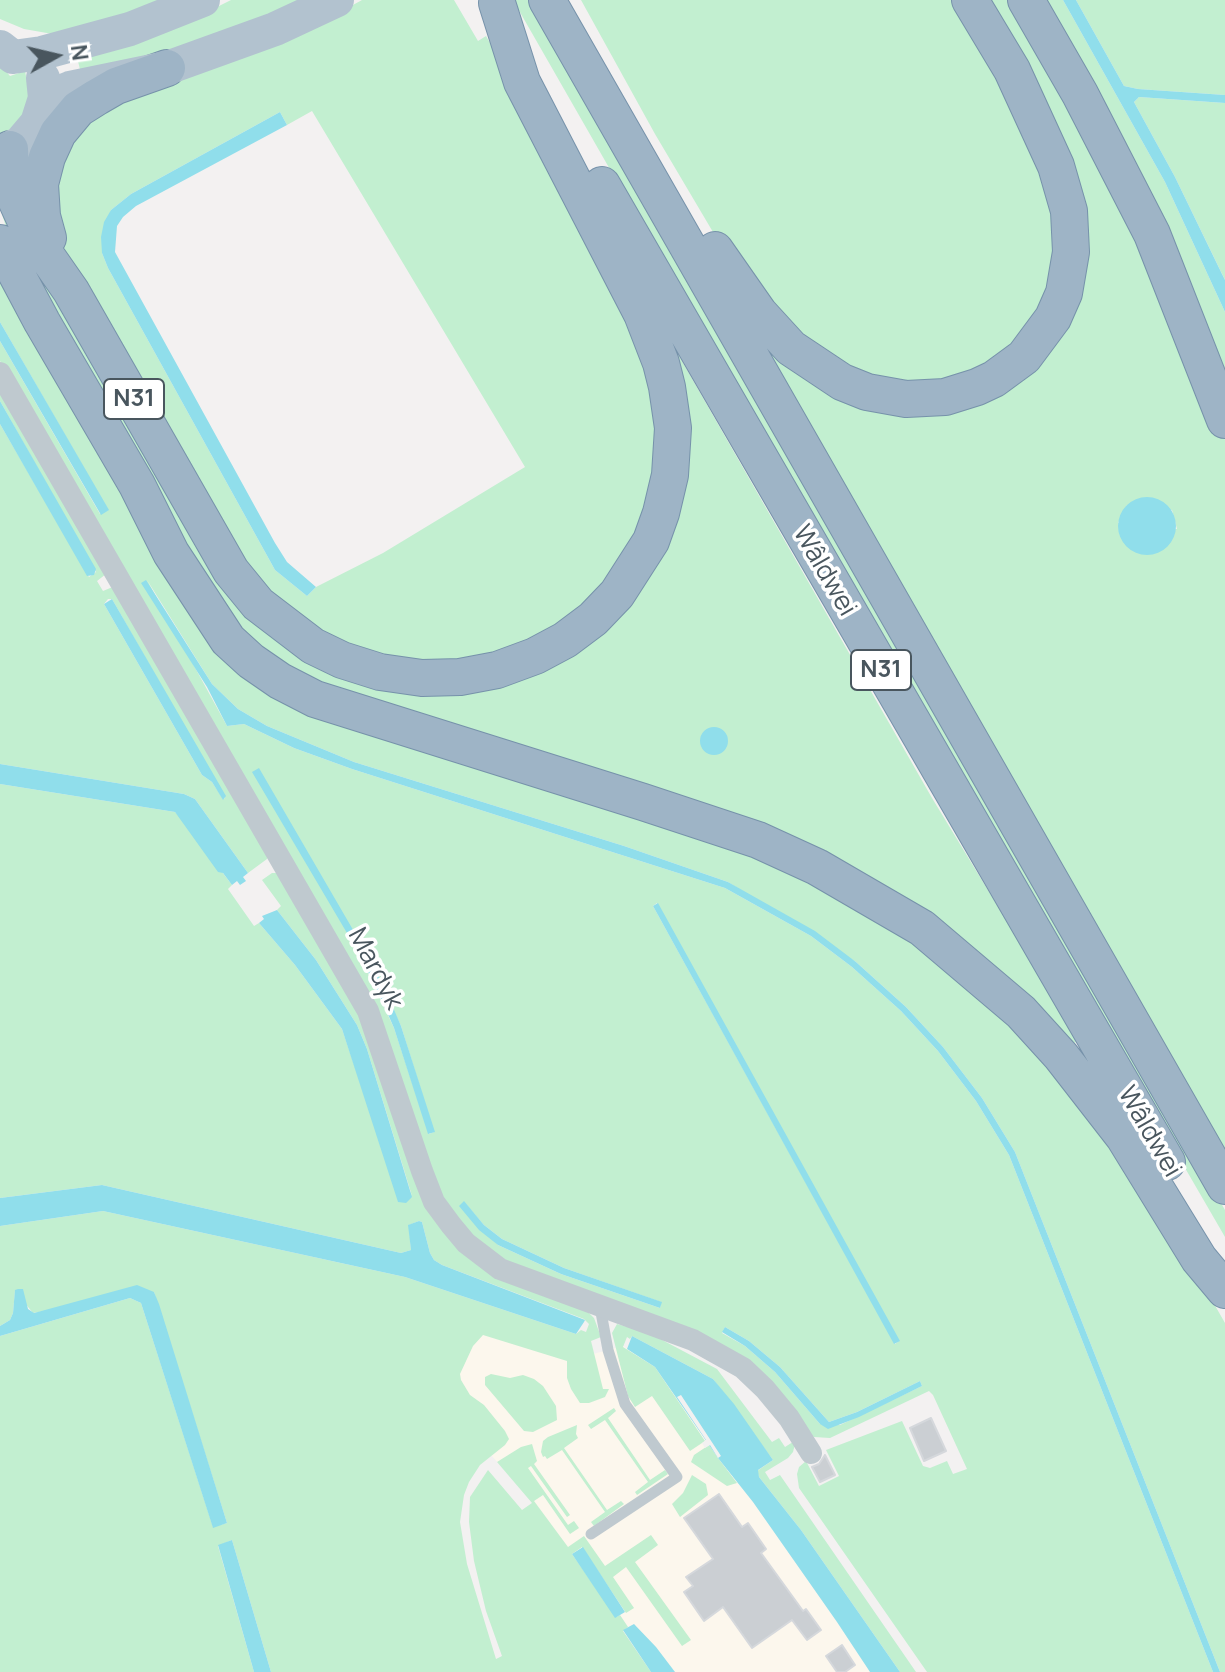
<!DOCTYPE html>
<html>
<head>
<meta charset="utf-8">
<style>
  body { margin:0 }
  #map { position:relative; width:1225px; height:1672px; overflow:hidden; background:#f3f1f1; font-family:Manrope,sans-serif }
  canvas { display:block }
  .north { position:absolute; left:16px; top:16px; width:80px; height:80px; -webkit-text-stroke:6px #fff; paint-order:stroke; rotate:82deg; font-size:22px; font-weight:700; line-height:32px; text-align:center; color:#49565e }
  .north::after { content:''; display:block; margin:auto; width:28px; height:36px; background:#49565e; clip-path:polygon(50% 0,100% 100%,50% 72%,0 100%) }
</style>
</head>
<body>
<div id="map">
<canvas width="1225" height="1672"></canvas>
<div class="north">N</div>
</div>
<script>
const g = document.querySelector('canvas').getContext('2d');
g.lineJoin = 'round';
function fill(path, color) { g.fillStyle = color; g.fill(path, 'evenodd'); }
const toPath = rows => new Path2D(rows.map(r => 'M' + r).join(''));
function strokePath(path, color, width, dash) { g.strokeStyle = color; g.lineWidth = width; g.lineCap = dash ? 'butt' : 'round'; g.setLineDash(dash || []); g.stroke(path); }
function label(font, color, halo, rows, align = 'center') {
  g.font = font + ' Manrope,sans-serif'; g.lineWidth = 7; g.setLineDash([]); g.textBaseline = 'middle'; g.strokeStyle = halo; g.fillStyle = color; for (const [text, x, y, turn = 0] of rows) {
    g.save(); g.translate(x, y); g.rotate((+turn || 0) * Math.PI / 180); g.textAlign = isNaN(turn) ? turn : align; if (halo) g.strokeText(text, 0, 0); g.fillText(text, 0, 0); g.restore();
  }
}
fill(toPath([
  [451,1316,593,1354,623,1346,655,1367,718,1458,753,1502,837,1622,870,1672,675,1672,634,1624,628,1627,620,1615,625,1611,583,1548,572,1554,534,1502,491,1455,407,1355]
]), '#fcf7ed');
fill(toPath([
  [0,0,173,0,64,36,24,29,0,19],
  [231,0,311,0,214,41,82,78,77,57,207,12],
  [362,0,454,0,478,41,486,36,540,130,626,292,664,422,643,539,558,632,459,666,348,650,251,583,53,231,54,158,78,120,342,11],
  [312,111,525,467,383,553,316,587,307,596,275,570,108,268,102,253,111,210,131,194,280,112,287,125],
  [513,0,535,0,1225,1210,1225,1237,911,695],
  [581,0,957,0,1056,197,1057,281,1016,349,949,389,839,373,736,271,655,134],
  [985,0,1010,0,1095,146,1205,384,1225,440,1225,1151,747,319,785,353,960,402,1081,275],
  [1127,505,1172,510,1177,529,1118,523],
  [1040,0,1063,0,1165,182,1225,312,1225,369,1169,237],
  [1076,0,1225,0,1225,95,1138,89,1124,86],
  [0,64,10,76,25,71,30,97,24,117,0,138],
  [1139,97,1225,103,1225,280,1175,177,1134,102],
  [0,199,213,557,374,678,559,653,671,509,651,307,932,798,1079,1040,1065,1049,901,908,333,695,258,649,222,606,7,230,0,208],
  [0,271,248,665,641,809,869,905,1015,1018,1177,1239,1225,1323,1225,1672,1220,1672,1015,1152,982,1098,943,1047,906,1007,856,962,728,882,624,846,354,762,267,726,238,709,212,684,147,580,227,726,244,724,294,748,352,769,725,888,811,936,852,967,901,1011,938,1051,976,1101,1009,1155,1213,1672,927,1672,799,1488,797,1474,799,1467,806,1461,819,1486,839,1476,826,1450,902,1421,923,1466,930,1468,947,1461,953,1474,967,1469,933,1395,929,1391,830,1438,814,1437,806,1431,767,1383,486,1252,440,1198,384,1038,132,589,0,361,0,341,100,514,108,510,0,322],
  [657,903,899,1341,895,1344,653,906],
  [363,947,401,1026,434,1132,429,1134,394,1028,357,950],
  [464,1202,484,1225,502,1239,564,1268,661,1302,660,1308,561,1274,498,1245],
  [725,1327,749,1341,780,1367,829,1422,857,1412,920,1381,922,1386,840,1425,820,1424,775,1372,745,1346,722,1333],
  [0,379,106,574,97,581,103,591,115,586,269,854,267,859,248,873,195,799,184,794,0,764,0,424,89,577,96,572,0,401],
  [108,599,112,599,225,798,223,799,212,782,202,775,104,604],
  [0,784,175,812,180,817,232,885,228,889,254,926,259,923,295,965,342,1029,362,1088,412,1196,367,1049,357,1025,316,960,277,910,281,906,262,880,272,873,284,873,342,973,447,1229,587,1311,594,1318,601,1337,591,1341,603,1389,609,1389,605,1397,589,1403,580,1403,571,1389,567,1378,567,1361,483,1335,473,1346,460,1374,461,1380,470,1395,484,1405,505,1431,509,1439,505,1445,480,1465,469,1482,464,1495,460,1522,467,1564,496,1659,502,1656,486,1611,474,1561,469,1522,470,1497,488,1470,522,1510,532,1503,497,1462,521,1447,532,1444,537,1461,534,1464,570,1515,567,1517,531,1466,528,1468,568,1525,574,1521,579,1528,570,1534,543,1495,534,1501,568,1547,584,1536,605,1566,651,1535,658,1545,635,1562,691,1640,682,1646,626,1567,613,1577,634,1608,626,1613,582,1547,572,1554,616,1617,620,1615,628,1627,623,1631,651,1672,271,1672,232,1540,218,1546,254,1672,0,1672,0,1336,130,1298,141,1303,213,1527,227,1523,154,1292,33,1313,15,1291,13,1313,10,1320,0,1326,0,1226,103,1211,405,1277,576,1334,581,1330,586,1332,589,1324,584,1319,442,1265,434,1260,430,1253,422,1222,419,1221,409,1225,411,1250,401,1253,102,1185,0,1198],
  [617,1324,649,1333,717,1369,772,1442,779,1438,785,1447,796,1440,793,1452,788,1458,765,1472,770,1480,780,1475,916,1672,900,1672,801,1530,759,1477,757,1471,773,1460,713,1379,632,1336,630,1339,627,1337,623,1347,655,1367,705,1441,690,1451,652,1396,635,1407,628,1396,612,1333],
  [491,1374,510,1378,523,1375,534,1379,543,1386,556,1406,557,1420,533,1432,524,1431,485,1385,485,1377],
  [614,1408,616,1411,608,1418,650,1480,665,1470,668,1474,637,1495,635,1492,648,1482,605,1420,591,1429,588,1425],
  [577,1425,576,1434,578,1438,564,1448,607,1510,621,1501,624,1504,594,1526,591,1522,605,1512,562,1450,547,1459,545,1456,543,1457,541,1452,543,1441,548,1437],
  [709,1445,718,1458,737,1483,727,1486,691,1462,694,1455],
  [692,1475,706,1484,708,1495,680,1517,672,1504,683,1493]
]), '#c2efd0');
fill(toPath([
  [1063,0,1076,0,1124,86,1138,89,1225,95,1225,103,1139,97,1134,102,1175,177,1222,274,1225,280,1225,312,1165,182],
  [280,112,287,125,136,206,123,217,117,226,115,252,275,543,287,562,316,587,307,596,275,570,108,268,102,253,101,237,104,222,111,210,131,194],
  [0,322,109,510,101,515,0,341],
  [0,401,96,569,94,575,87,576,0,424],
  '1118 526a29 29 0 1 1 58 0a29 29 0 1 1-58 0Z',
  [146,580,212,684,238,709,267,726,354,762,624,846,728,882,815,931,856,962,906,1007,943,1047,982,1098,1015,1152,1220,1672,1213,1672,1009,1155,976,1101,938,1051,901,1011,852,967,811,936,725,888,352,769,294,748,244,724,227,726,207,687,141,583],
  [112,599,226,796,223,800,212,782,202,775,104,604],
  '700 741a14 14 0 1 1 28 0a14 14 0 1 1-28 0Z',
  [0,764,184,794,195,799,248,873,243,877,246,881,240,885,237,881,232,885,223,873,218,872,175,812,0,784],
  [259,768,363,947,386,991,401,1026,435,1132,428,1134,394,1028,379,994,357,950,252,772],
  [658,903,900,1341,894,1344,653,906],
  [277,910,316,960,357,1025,367,1049,412,1197,406,1203,398,1202,342,1029,295,965,259,923,264,919,262,916],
  [102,1185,401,1253,411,1250,408,1225,419,1221,422,1222,430,1253,434,1260,442,1265,585,1320,584,1322,576,1334,405,1277,103,1211,0,1226,0,1198],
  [464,1201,484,1225,502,1239,564,1268,662,1302,660,1308,561,1274,498,1245,479,1230,459,1206],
  [137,1285,154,1292,159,1304,227,1523,213,1528,141,1303,130,1298,0,1336,0,1326,10,1320,13,1313,15,1290,18,1289,23,1289,28,1309,34,1313],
  [725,1327,749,1341,780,1367,829,1422,857,1412,920,1381,922,1386,859,1417,828,1429,820,1424,775,1372,745,1346,722,1332],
  [632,1336,713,1379,734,1404,773,1460,758,1470,759,1477,801,1530,900,1672,870,1672,837,1622,753,1502,718,1458,655,1367,627,1349],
  [232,1540,271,1672,254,1672,218,1545],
  [583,1547,625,1612,615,1618,572,1554],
  [634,1624,656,1647,675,1672,651,1672,623,1630]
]), '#90deeb');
fill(toPath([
  [681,1395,721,1456,718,1458,710,1445,705,1448,702,1443,706,1440,677,1397]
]), '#f3f1f1');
const building = toPath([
  [931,1418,946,1451,924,1461,910,1428,931,1418],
  [825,1455,835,1475,820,1482,812,1467,819,1464,825,1455],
  [719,1494,742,1527,748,1523,766,1549,761,1553,803,1611,806,1609,821,1630,807,1640,792,1620,752,1648,723,1607,704,1621,684,1592,693,1586,686,1577,713,1559,684,1518,719,1494],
  [842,1645,855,1665,845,1672,837,1672,826,1656,842,1645]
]);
fill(building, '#cbcfd3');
strokePath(building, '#d5d8dc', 2);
const trunk = toPath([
  [547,0,1225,1186],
  [1026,0,1080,94,1152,234,1225,420],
  [10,149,11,176,17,202,32,235,71,291,231,571,258,604,313,646,342,660,380,672,422,678,460,677,497,670,535,656,565,640,593,619,617,594,651,541,661,513,670,475,673,428,667,387,661,363,642,314,522,82,497,3],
  [602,185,1167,1162],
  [48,238,42,216,40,184,47,157,58,133,78,109,97,97,116,86,167,68],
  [0,243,42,322,137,485,171,553,228,640,251,661,280,681,315,699,643,802,758,840,817,867,922,928,1021,1012,1061,1056,1124,1137,1199,1259,1225,1290],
  [715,250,759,313,791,348,842,382,867,392,906,399,945,397,977,387,994,379,1024,357,1053,318,1064,293,1071,252,1069,211,1056,166,1012,70,970,0]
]);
strokePath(trunk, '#7692aa', 38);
strokePath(toPath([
  [591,1534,677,1477,625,1404,608,1350,600,1307]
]), '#bfc9cf', 11);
strokePath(toPath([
  [0,373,368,1011,422,1171,434,1202,451,1225,466,1243,500,1269,693,1340,743,1368,765,1389,789,1418,811,1453]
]), '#bfc9cf', 22);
strokePath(toPath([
  [0,47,13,57,42,53,130,29,203,0],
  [45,98,70,88,167,68,275,29,337,0],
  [0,154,20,143,37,123,45,98,43,78]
]), '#b2c2cf', 34);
strokePath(trunk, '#9eb4c6', 36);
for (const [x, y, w] of [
  [134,399,60],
  [881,670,60]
]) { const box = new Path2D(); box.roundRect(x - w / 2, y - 20, w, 40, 6); g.fillStyle = '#fff'; g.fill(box); strokePath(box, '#49565e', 2); }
label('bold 24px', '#49565e', null, [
  ["N31",134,399],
  ["N31",881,670]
]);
label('26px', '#49565e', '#fff', [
  ["Wâldwei",824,571,60],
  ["Mardyk",375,969,62],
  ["Wâldwei",1149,1132,60]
]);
</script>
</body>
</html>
